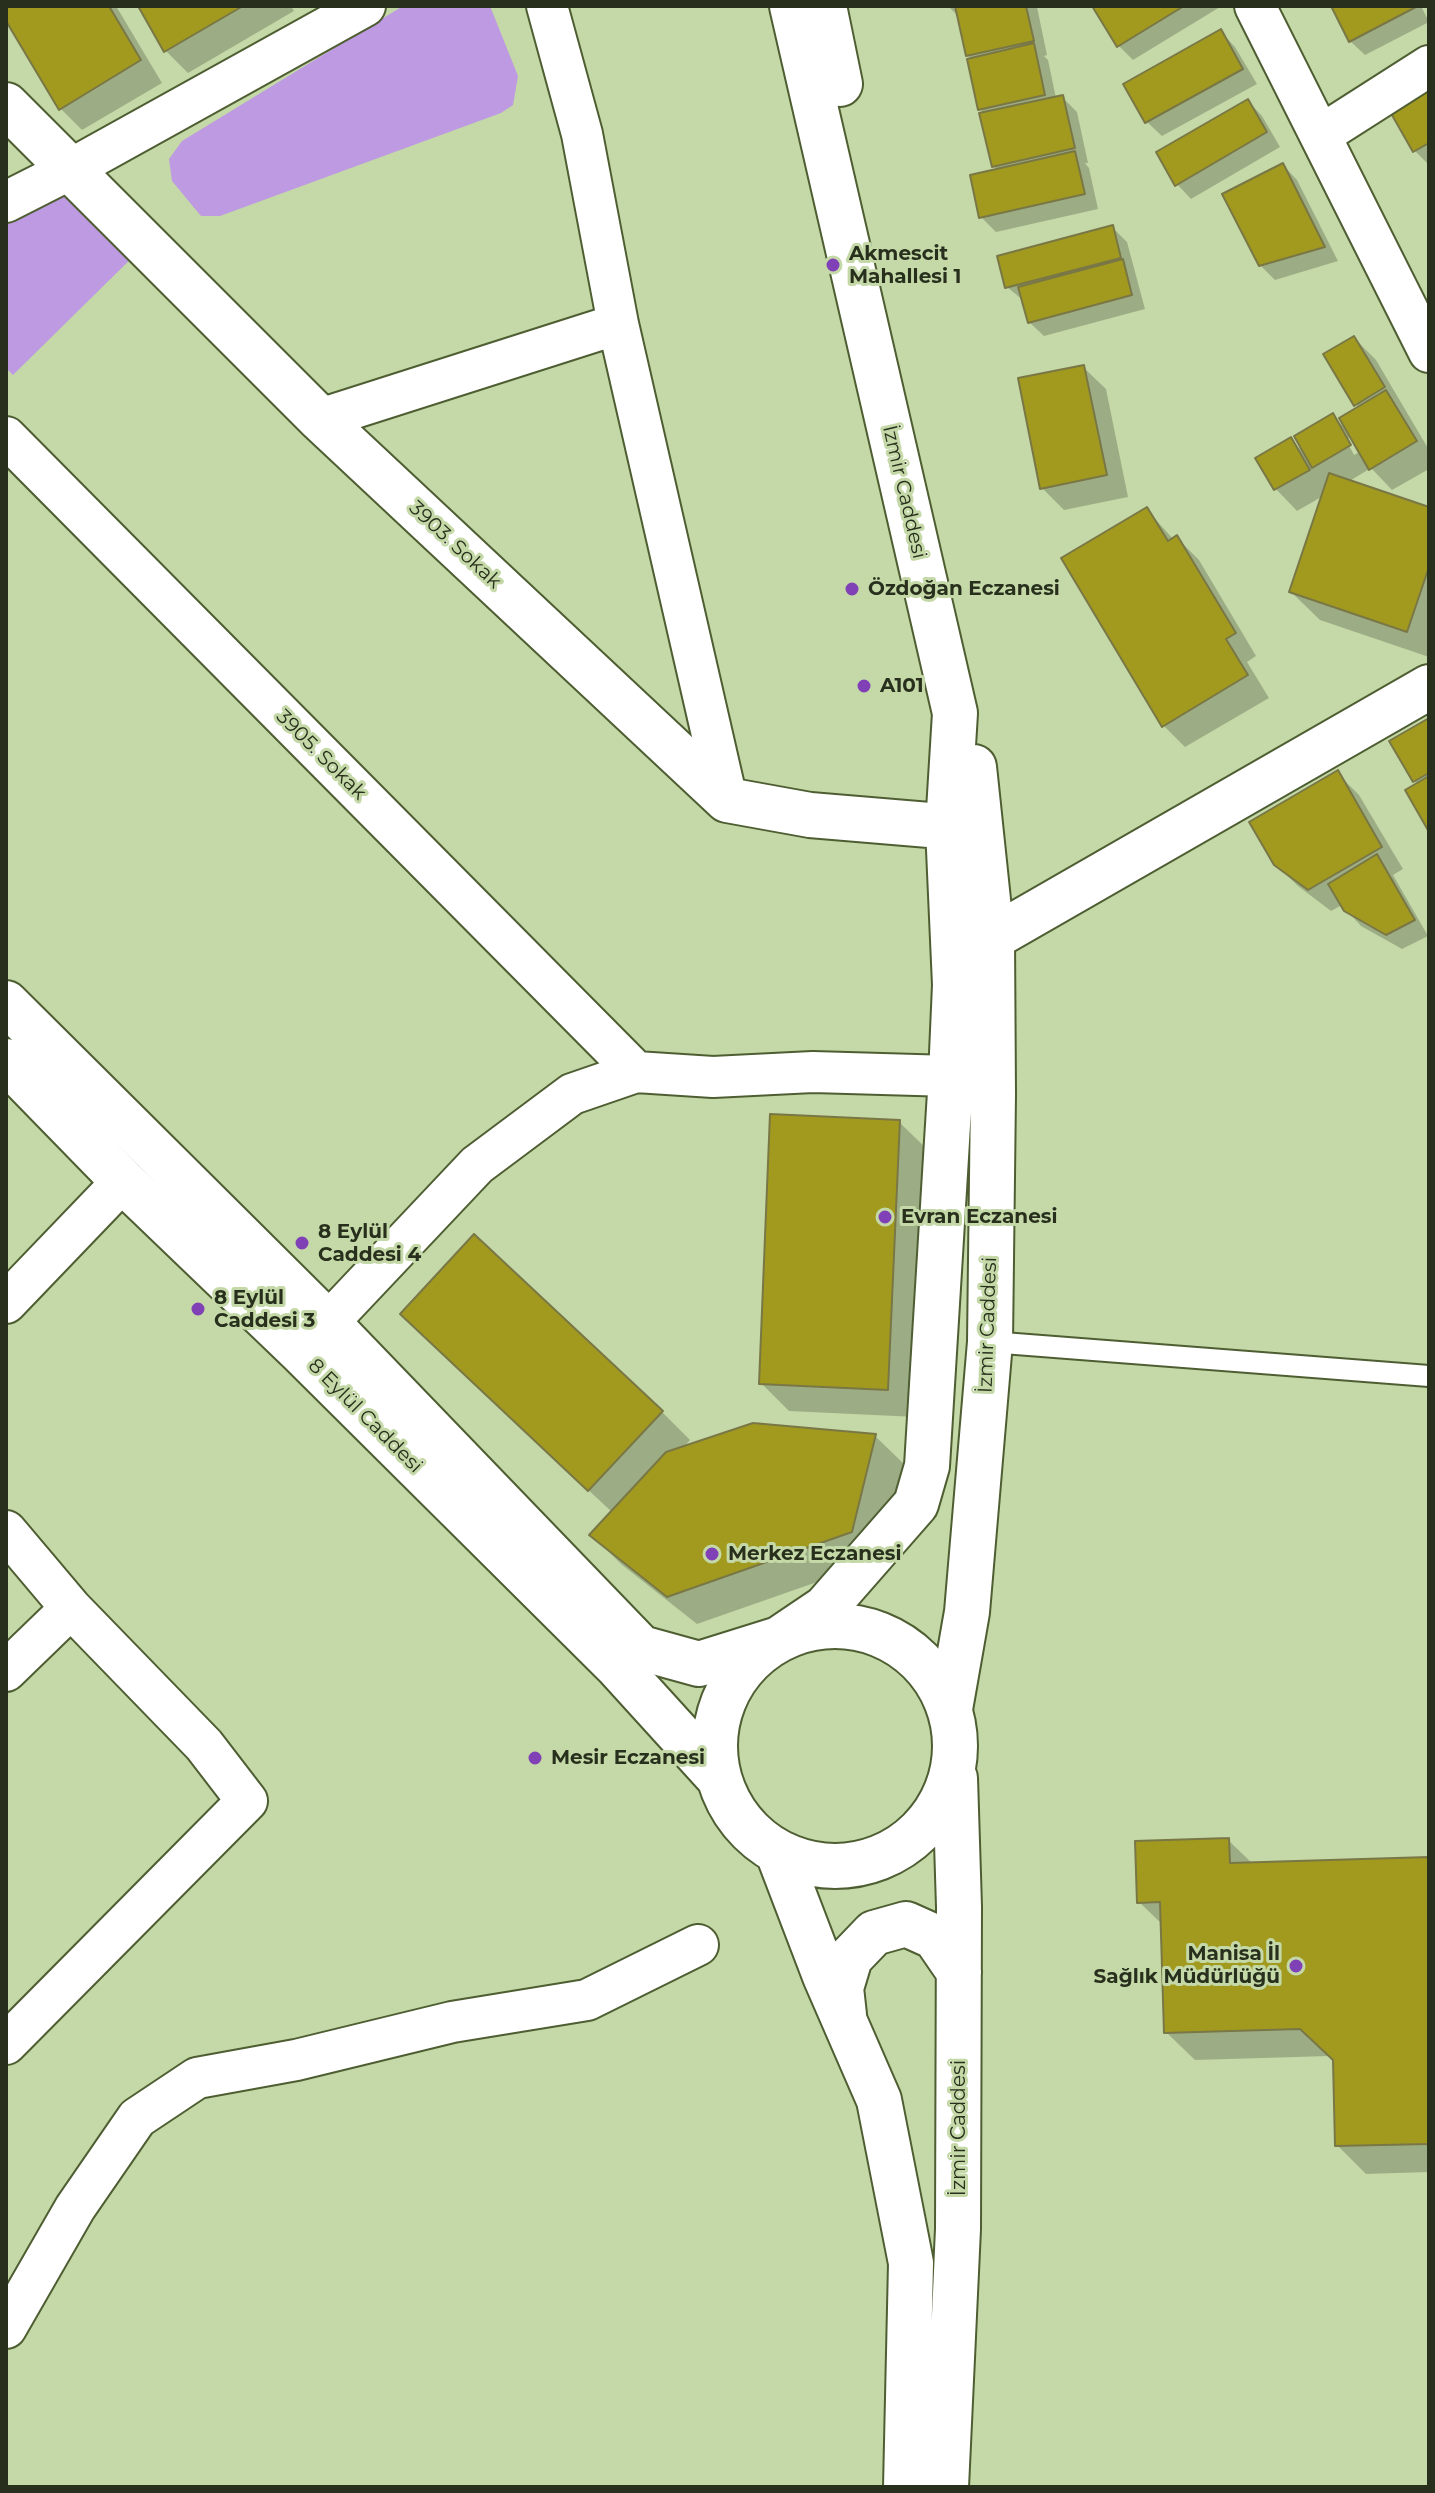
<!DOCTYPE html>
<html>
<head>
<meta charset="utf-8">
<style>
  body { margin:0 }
  #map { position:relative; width:1435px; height:2493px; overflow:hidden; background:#c4d9a7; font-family:Montserrat,sans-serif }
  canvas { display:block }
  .frame { position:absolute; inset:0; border:8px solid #28301d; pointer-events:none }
</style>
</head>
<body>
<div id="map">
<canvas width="1435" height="2493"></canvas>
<div class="frame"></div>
</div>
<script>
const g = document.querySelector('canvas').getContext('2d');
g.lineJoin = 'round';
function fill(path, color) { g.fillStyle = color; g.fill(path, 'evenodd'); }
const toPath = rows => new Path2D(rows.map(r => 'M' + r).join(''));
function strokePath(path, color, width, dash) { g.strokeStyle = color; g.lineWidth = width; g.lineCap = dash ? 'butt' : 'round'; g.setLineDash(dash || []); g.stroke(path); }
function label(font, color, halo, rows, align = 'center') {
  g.font = font + ' Montserrat,sans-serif'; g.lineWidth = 6; g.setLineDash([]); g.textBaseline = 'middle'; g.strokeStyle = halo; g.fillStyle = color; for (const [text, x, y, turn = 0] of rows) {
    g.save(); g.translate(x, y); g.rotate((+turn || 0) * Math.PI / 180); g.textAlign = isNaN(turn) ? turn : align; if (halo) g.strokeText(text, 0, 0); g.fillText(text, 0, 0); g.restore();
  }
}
fill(toPath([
  [403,6,490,6,518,76,513,105,501,113,220,216,201,216,172,181,169,159,182,141],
  [74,187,146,244,13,375,6,368,6,216]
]), '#bd9ae2');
fill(toPath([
  [6,6,116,6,162,83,82,130,60,108,6,17],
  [140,6,291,6,294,11,188,73,166,51],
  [948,6,1037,7,1047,55,1044,56,1048,60,1056,98,1062,97,1077,112,1088,163,1085,163,1089,168,1098,209,996,232,981,217,998,170,993,166,984,114,980,109,972,59,967,55,960,18],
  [1094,6,1219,6,1220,7,1133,60,1119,46],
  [1333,6,1421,6,1429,22,1365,55,1350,41],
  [1221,32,1235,47,1257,84,1162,136,1147,122],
  [1429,77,1429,165,1415,151,1387,101],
  [1248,101,1262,116,1280,147,1191,199,1177,184],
  [1283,165,1297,180,1338,261,1275,280,1260,265],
  [1112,227,1127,242,1145,309,1044,336,1029,322,1024,301,1007,287],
  [1354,338,1376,360,1429,450,1429,469,1392,490,1371,468,1348,482,1429,509,1429,657,1320,620,1291,592,1323,496,1297,511,1276,489,1258,459,1291,440,1304,453,1332,415,1346,429,1360,408,1356,404],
  [1345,438,1350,438,1358,453,1354,455],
  [1083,367,1106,389,1128,497,1064,510,1042,488],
  [1147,510,1174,540,1177,538,1199,560,1256,656,1247,662,1269,698,1185,747,1163,725],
  [1429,721,1429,828,1418,785,1414,781],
  [1337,773,1359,795,1403,869,1393,875,1428,936,1402,949,1361,926,1342,905,1331,911,1298,886,1275,864],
  [899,1122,928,1150,916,1417,789,1411,761,1383],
  [431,1343,662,1412,690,1440,682,1449,875,1436,904,1464,880,1560,697,1624,621,1564,592,1535,613,1513],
  [1228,1840,1253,1864,1429,1859,1429,2172,1366,2174,1337,2145,1335,2061,1330,2056,1195,2060,1166,2032,1163,1925,1139,1902]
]), '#0003');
const building = toPath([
  [6,6,109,6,141,60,59,110,6,21,6,6],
  [138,6,243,6,164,52,138,6],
  [955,6,1026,6,1034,41,966,56,955,6],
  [1092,6,1184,6,1117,47,1092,6],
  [1331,6,1416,6,1416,7,1349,42,1331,6],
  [1221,29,1243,69,1145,123,1123,84,1221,29],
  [1034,43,1045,95,978,110,967,59,1034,43],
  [1429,74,1429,143,1413,152,1384,101,1429,74],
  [1063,95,1075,148,992,167,979,113,1063,95],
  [1248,99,1267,132,1175,186,1156,152,1248,99],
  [1075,151,1085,194,979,218,970,175,1075,151],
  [1283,163,1325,247,1259,266,1222,194,1283,163],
  [1113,225,1121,258,1005,288,997,256,1113,225],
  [1123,259,1132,295,1028,323,1018,287,1123,259],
  [1354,336,1385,387,1354,406,1323,354,1354,336],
  [1084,365,1107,475,1040,489,1018,378,1084,365],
  [1386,390,1417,441,1369,470,1339,418,1386,390],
  [1333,413,1351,445,1312,468,1294,436,1333,413],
  [1291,437,1310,470,1274,490,1255,458,1291,437],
  [1329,473,1429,507,1429,567,1407,632,1289,592,1329,473],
  [1147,507,1168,541,1177,535,1236,633,1226,639,1248,675,1162,727,1061,558,1147,507],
  [1429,718,1429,773,1413,782,1389,741,1429,718],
  [1338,770,1382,847,1308,890,1274,865,1249,822,1338,770],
  [1429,776,1429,832,1405,790,1429,776],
  [1377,854,1415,920,1386,935,1344,911,1328,884,1377,854],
  [770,1114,900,1120,888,1390,759,1384,770,1114],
  [474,1234,663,1411,588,1491,400,1314,474,1234],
  [753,1423,876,1434,852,1532,667,1597,589,1535,666,1452,753,1423],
  [1229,1838,1230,1863,1429,1857,1429,2144,1335,2146,1333,2060,1300,2029,1164,2033,1160,1902,1137,1903,1135,1841,1229,1838]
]);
fill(building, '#a29a1f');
strokePath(building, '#797745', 2);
const lane = toPath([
  [990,1342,1429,1376]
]);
const street = toPath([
  [547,6,582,134,618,324,727,800],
  [1255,6,1429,352],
  [1321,135,1429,66],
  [6,202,71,169,365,6],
  [320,419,618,324],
  [6,437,636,1072],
  [6,1303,123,1181],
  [305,1347,477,1165,572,1094,636,1072,713,1077,813,1072,951,1076],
  [6,1531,71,1608,204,1745,247,1801,6,2044],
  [6,1671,71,1608],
  [6,2328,75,2208,137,2118,197,2078,296,2060,452,2022,587,2000,698,1945]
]);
const secondary = toPath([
  [824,6,840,84],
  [6,105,320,419,727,800,810,815,977,829],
  [973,955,992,938,1429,687],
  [6,1003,328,1323,641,1648,699,1664,779,1639,825,1608,916,1504,927,1466,951,1076,955,985,948,827,955,713,792,6],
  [950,1709,967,1612,990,1342,993,1094,992,938,974,767]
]);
const primary = toPath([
  [6,1061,123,1181,300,1351,618,1667,718,1777],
  '715 1746a120 120 0 1 1 240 0a120 120 0 1 1-240 0Z',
  [778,1853,825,1976,879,2100,911,2263,906,2487],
  [844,2015,841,1988,850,1958,874,1933,906,1924,935,1937,959,1972],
  [946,2487,958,2229,959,1907,955,1778]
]);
strokePath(lane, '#4e5e32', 24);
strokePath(street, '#4e5e32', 44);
strokePath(secondary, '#4e5e32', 48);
strokePath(primary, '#4e5e32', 48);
strokePath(lane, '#fff', 20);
strokePath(street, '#fff', 40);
strokePath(secondary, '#fff', 44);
strokePath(primary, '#fff', 44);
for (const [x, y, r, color] of [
  [833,265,8,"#8041b6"],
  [852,589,8,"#8041b6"],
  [864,686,8,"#8041b6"],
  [885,1217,8,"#8041b6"],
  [302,1243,8,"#8041b6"],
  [198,1309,8,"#8041b6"],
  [712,1554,8,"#8041b6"],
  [535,1758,8,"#8041b6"],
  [1296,1966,8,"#8041b6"]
]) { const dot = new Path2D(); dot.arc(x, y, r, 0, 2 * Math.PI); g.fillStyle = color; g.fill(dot); strokePath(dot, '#c4d9a7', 3); }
label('bold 20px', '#28301d', '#c4d9a7', [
  ["Akmescit",849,254],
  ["Mahallesi 1",849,277],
  ["Özdoğan Eczanesi",868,589],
  ["A101",880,686],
  ["Evran Eczanesi",901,1217],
  ["8 Eylül",318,1232],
  ["Caddesi 4",318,1255],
  ["8 Eylül",214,1298],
  ["Caddesi 3",214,1321],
  ["Merkez Eczanesi",728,1554],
  ["Mesir Eczanesi",551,1758],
  ["Manisa İl",1280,1954,"right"],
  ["Sağlık Müdürlüğü",1280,1977,"right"]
], 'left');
label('20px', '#28301d', '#c4d9a7', [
  ["İzmir Caddesi",904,492,77],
  ["3903. Sokak",455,545,43],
  ["3905. Sokak",321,755,45],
  ["İzmir Caddesi",988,1325,-88],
  ["8 Eylül Caddesi",365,1416,45],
  ["İzmir Caddesi",959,2128,-90]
]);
</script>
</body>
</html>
